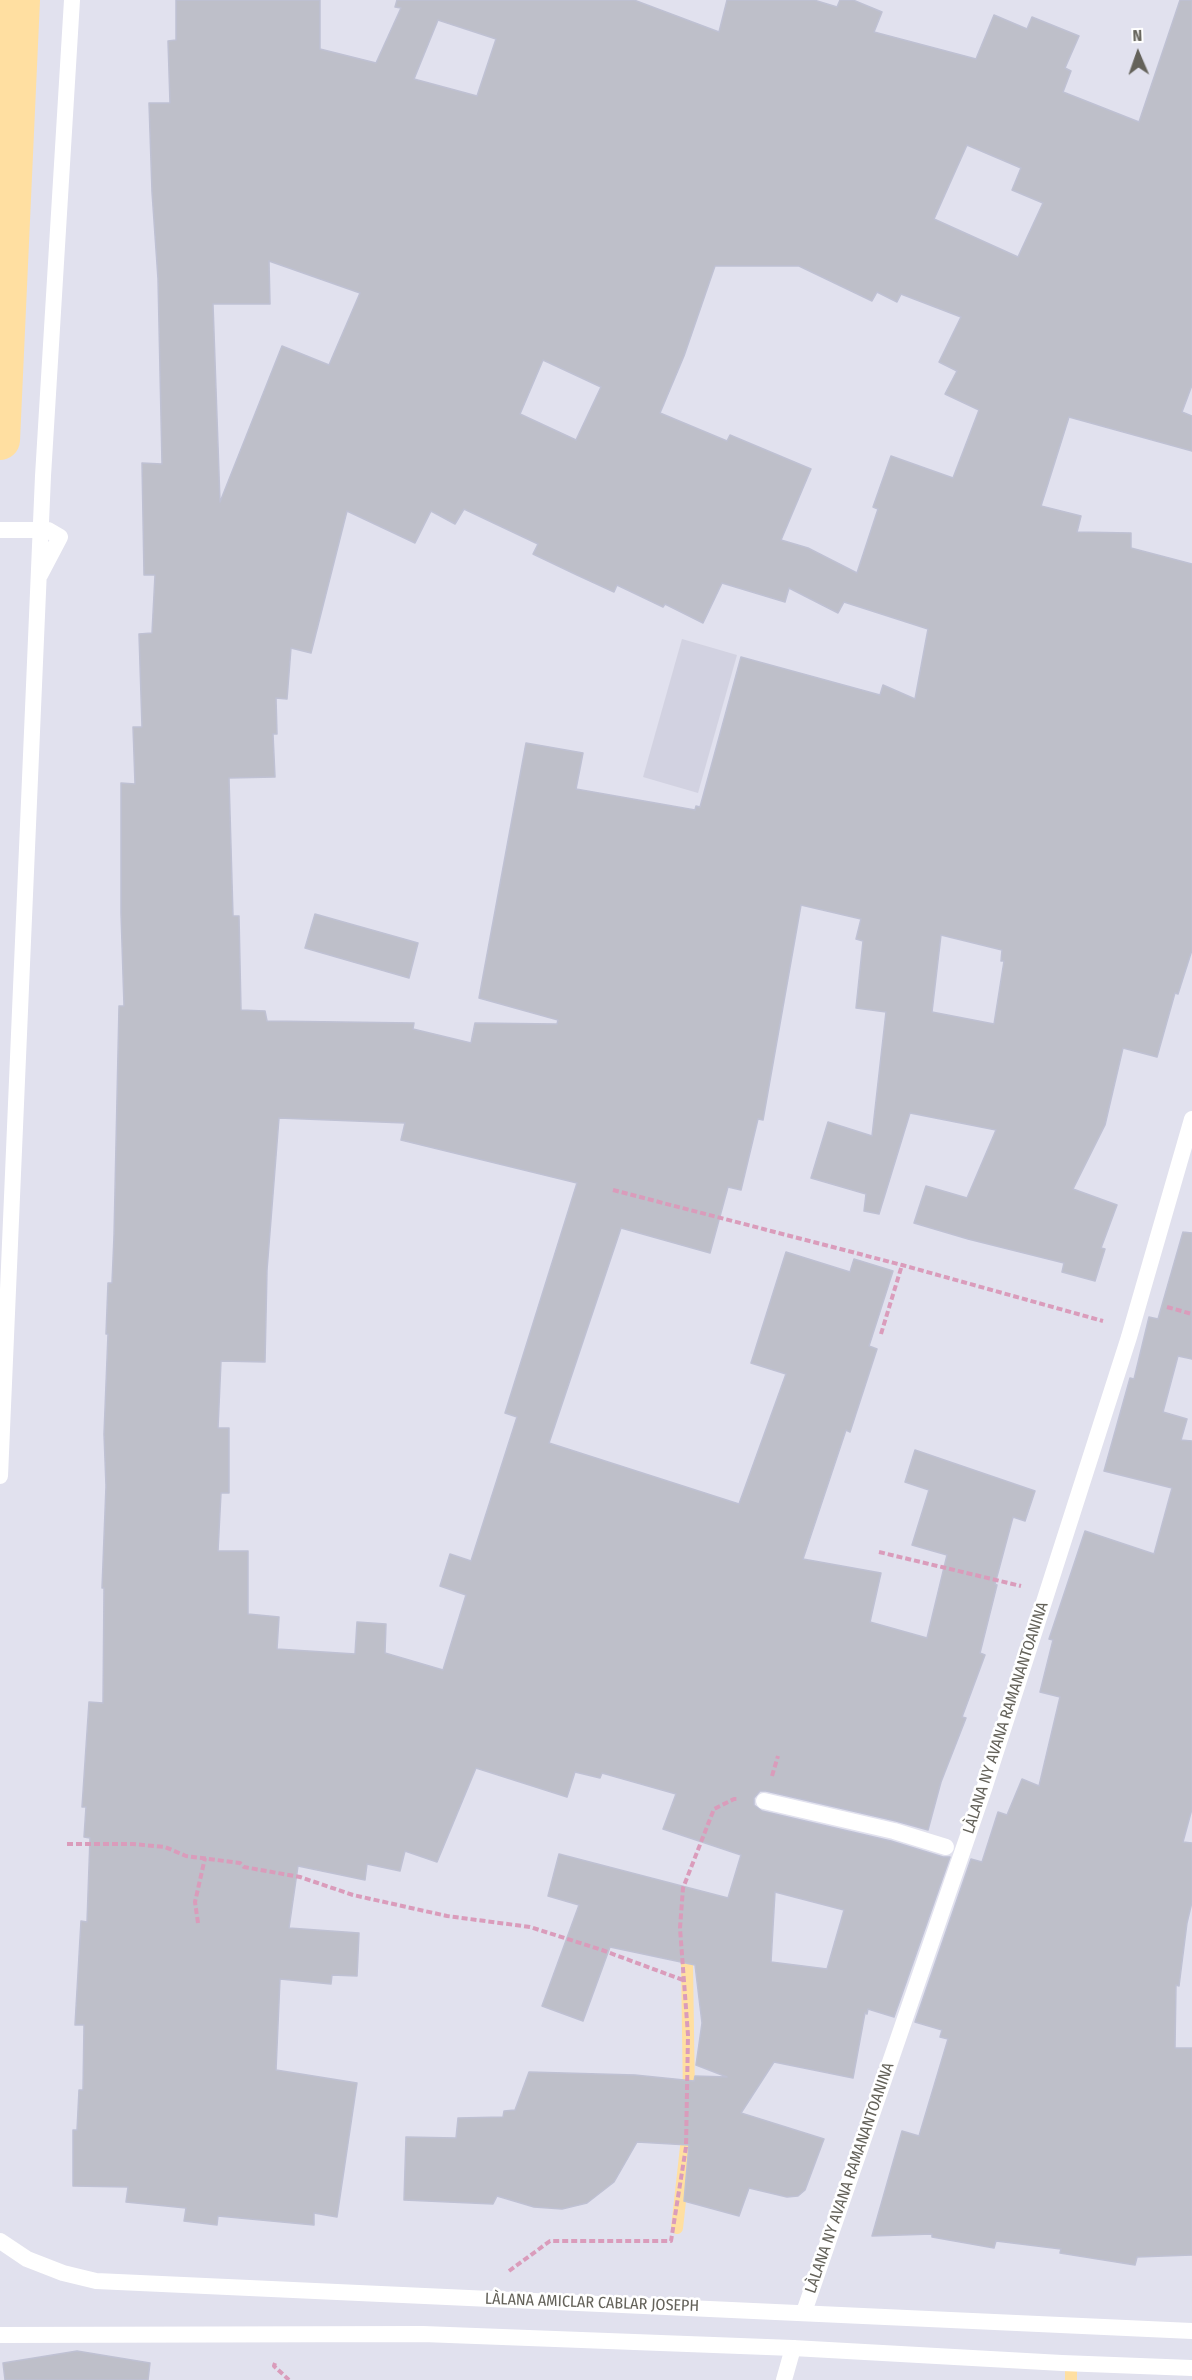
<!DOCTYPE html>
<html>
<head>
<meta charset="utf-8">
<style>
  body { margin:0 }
  #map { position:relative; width:1192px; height:2380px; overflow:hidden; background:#e1e1ee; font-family:"Fira Sans Condensed",sans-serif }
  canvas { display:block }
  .north { position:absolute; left:1108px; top:24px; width:60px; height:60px; -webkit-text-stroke:4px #fff; paint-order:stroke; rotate:358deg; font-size:16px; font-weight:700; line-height:24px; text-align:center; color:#64625a }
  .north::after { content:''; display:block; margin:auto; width:21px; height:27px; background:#64625a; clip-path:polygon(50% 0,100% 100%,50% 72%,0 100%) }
</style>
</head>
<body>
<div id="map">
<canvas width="1192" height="2380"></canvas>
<div class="north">N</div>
</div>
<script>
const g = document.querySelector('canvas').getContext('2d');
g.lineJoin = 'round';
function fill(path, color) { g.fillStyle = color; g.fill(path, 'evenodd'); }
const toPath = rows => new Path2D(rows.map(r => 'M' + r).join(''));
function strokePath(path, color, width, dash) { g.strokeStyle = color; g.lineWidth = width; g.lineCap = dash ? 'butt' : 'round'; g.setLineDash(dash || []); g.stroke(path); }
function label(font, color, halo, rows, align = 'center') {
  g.font = font + ' "Fira Sans Condensed",sans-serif'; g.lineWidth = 5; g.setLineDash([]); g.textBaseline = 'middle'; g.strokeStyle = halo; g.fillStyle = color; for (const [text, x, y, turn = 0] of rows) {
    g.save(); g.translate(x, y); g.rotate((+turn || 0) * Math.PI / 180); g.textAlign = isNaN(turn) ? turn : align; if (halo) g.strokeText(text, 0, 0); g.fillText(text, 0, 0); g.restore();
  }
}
fill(toPath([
  [682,639,737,655,698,793,643,777]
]), '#d2d2e1');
strokePath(toPath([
  [687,1963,689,2097],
  [677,2228,688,2129],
  [1071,2380,1071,2367]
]), '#ffdfa1', 12);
strokePath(toPath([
  [0,440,20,0]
]), '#ffdfa1', 40);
const building = toPath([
  [176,0,320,0,320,49,376,63,401,8,395,7,397,0,634,0,719,32,727,0,814,0,837,7,840,0,853,0,882,12,874,32,976,59,994,15,1027,29,1032,17,1079,36,1065,68,1071,71,1063,92,1139,122,1180,0,1192,0,1192,385,1182,412,1192,416,1192,451,1069,417,1041,506,1081,516,1077,532,1131,533,1131,548,1192,564,1192,950,1178,994,1175,993,1157,1057,1123,1048,1105,1125,1073,1189,1117,1205,1101,1248,1105,1249,1095,1281,1062,1272,1064,1263,968,1239,914,1223,926,1186,967,1198,996,1130,910,1113,879,1214,864,1211,866,1194,811,1178,828,1122,872,1136,886,1012,856,1008,863,941,856,939,861,919,801,905,763,1120,758,1119,741,1190,728,1187,710,1253,621,1228,549,1443,739,1504,786,1374,751,1363,786,1252,850,1272,854,1259,893,1271,869,1346,877,1349,850,1432,846,1430,803,1559,881,1573,870,1622,927,1638,947,1555,912,1545,929,1490,905,1482,915,1450,1035,1491,1025,1521,1013,1517,995,1584,997,1585,980,1653,985,1655,962,1717,966,1718,941,1782,928,1830,896,1821,766,1791,760,1791,754,1798,754,1805,762,1811,891,1841,943,1857,950,1857,894,2017,868,2009,867,2014,865,2013,853,2078,774,2062,741,2113,824,2139,805,2190,798,2196,787,2197,749,2188,739,2216,684,2201,689,2145,637,2142,614,2182,587,2203,562,2209,534,2207,497,2196,493,2204,404,2200,406,2137,456,2138,458,2118,503,2117,504,2111,515,2110,529,2072,635,2075,694,2081,695,2076,727,2077,696,2065,702,2023,695,1965,610,1947,583,2021,542,2006,579,1905,548,1896,559,1854,728,1898,741,1855,663,1829,676,1794,602,1773,600,1778,575,1772,567,1797,476,1768,437,1862,405,1851,400,1871,367,1864,365,1880,298,1866,289,1928,359,1933,357,1976,332,1975,331,1984,280,1979,276,2070,357,2083,337,2217,314,2213,314,2225,218,2216,217,2225,184,2221,186,2208,126,2202,128,2187,73,2186,73,2130,77,2130,79,2090,83,2090,84,2025,75,2025,81,1921,87,1922,90,1838,84,1837,86,1807,82,1807,89,1702,103,1703,104,1588,102,1588,106,1486,104,1434,108,1334,106,1334,108,1283,112,1283,114,1236,119,1006,124,1006,121,913,121,783,135,784,133,727,142,727,139,634,152,633,155,575,144,575,142,463,162,464,158,279,152,192,149,103,170,103,168,41,176,40,176,0],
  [438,20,496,39,477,96,414,79,438,20],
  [967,145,1021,168,1012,190,1043,203,1018,257,934,219,967,145],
  [269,261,360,293,329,365,282,346,220,502,213,304,270,304,269,261],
  [715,266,799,266,872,301,877,292,897,302,901,294,961,317,939,362,957,371,945,394,979,410,953,478,891,456,873,507,878,509,857,573,808,548,781,540,811,469,730,435,727,441,660,413,684,356,715,266],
  [543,360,601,387,576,440,520,414,543,360],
  [464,509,538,544,533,554,577,575,614,592,617,585,663,607,665,604,703,623,722,583,785,602,789,588,838,613,844,602,928,629,915,699,883,685,880,695,741,657,700,807,696,806,695,810,576,789,583,753,526,743,479,998,558,1020,557,1024,475,1023,471,1043,413,1029,414,1023,267,1021,265,1011,241,1010,239,916,233,916,229,778,275,777,273,734,277,734,276,698,287,699,291,648,311,653,347,511,415,543,431,511,455,524,464,509],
  [941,935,1002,950,1001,961,1004,961,994,1024,932,1012,941,935],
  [279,1118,405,1123,401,1140,577,1183,505,1413,517,1417,471,1561,450,1554,440,1586,466,1595,443,1670,385,1653,386,1624,357,1622,355,1654,277,1649,279,1617,248,1614,248,1551,218,1551,221,1493,229,1493,229,1428,218,1428,221,1361,265,1362,267,1270,279,1118],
  [775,1892,844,1910,827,1969,771,1962,775,1892],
  [315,914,418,943,409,978,305,948,315,914],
  [1183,1232,1192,1233,1192,1359,1178,1356,1163,1412,1187,1419,1181,1440,1192,1441,1192,1809,1183,1842,1192,1843,1192,1902,1187,1923,1179,1986,1176,1985,1175,2048,1192,2048,1192,2255,1137,2257,1135,2265,1060,2253,1061,2249,996,2241,994,2248,932,2237,932,2234,872,2236,902,2131,919,2136,948,2039,940,2037,942,2030,915,2022,971,1859,982,1862,998,1812,1007,1815,1022,1779,1039,1786,1060,1697,1040,1692,1053,1640,1049,1639,1085,1531,1154,1554,1172,1488,1104,1471,1130,1378,1134,1379,1149,1317,1158,1319,1183,1232],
  [77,2351,150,2363,148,2380,5,2380,3,2363,77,2351]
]);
fill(building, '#bebfc9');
strokePath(building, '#bfc1d3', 1.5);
strokePath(toPath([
  [613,1190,902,1265,1103,1321],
  [1167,1307,1192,1314],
  [881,1334,902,1265],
  [879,1552,1021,1586],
  [772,1776,778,1756],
  [67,1844,133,1844,165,1847,186,1856,240,1863,244,1867,300,1877,353,1895,447,1916,530,1927,602,1950,683,1980],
  [198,1923,195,1902,205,1858],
  [509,2271,550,2241,671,2241,686,2147,688,2035,680,1928,683,1888,714,1809,734,1799,738,1799],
  [275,2363,274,2366,289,2380]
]), '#da9cbb', 4, [6, 3]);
strokePath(toPath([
  [764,1801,894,1831,946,1847]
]), '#fff', 16);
strokePath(toPath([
  [804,2312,984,1789,1129,1337,1192,1119],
  [784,2380,793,2348]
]), '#fff', 16);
strokePath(toPath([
  [0,530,48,530,60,537,40,575],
  [0,1476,43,476,72,0],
  [0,2241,27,2259,63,2273,96,2281,1192,2331],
  [0,2335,423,2334,793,2348,1062,2363,1192,2368]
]), '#fff', 16);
label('16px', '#64625a', '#fff', [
  ["LÀLANA NY AVANA RAMANANTOANINA",1006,1718,-72],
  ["LÀLANA NY AVANA RAMANANTOANINA",850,2178,-71],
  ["LÀLANA AMICLAR CABLAR JOSEPH",592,2303,2]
]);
</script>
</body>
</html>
